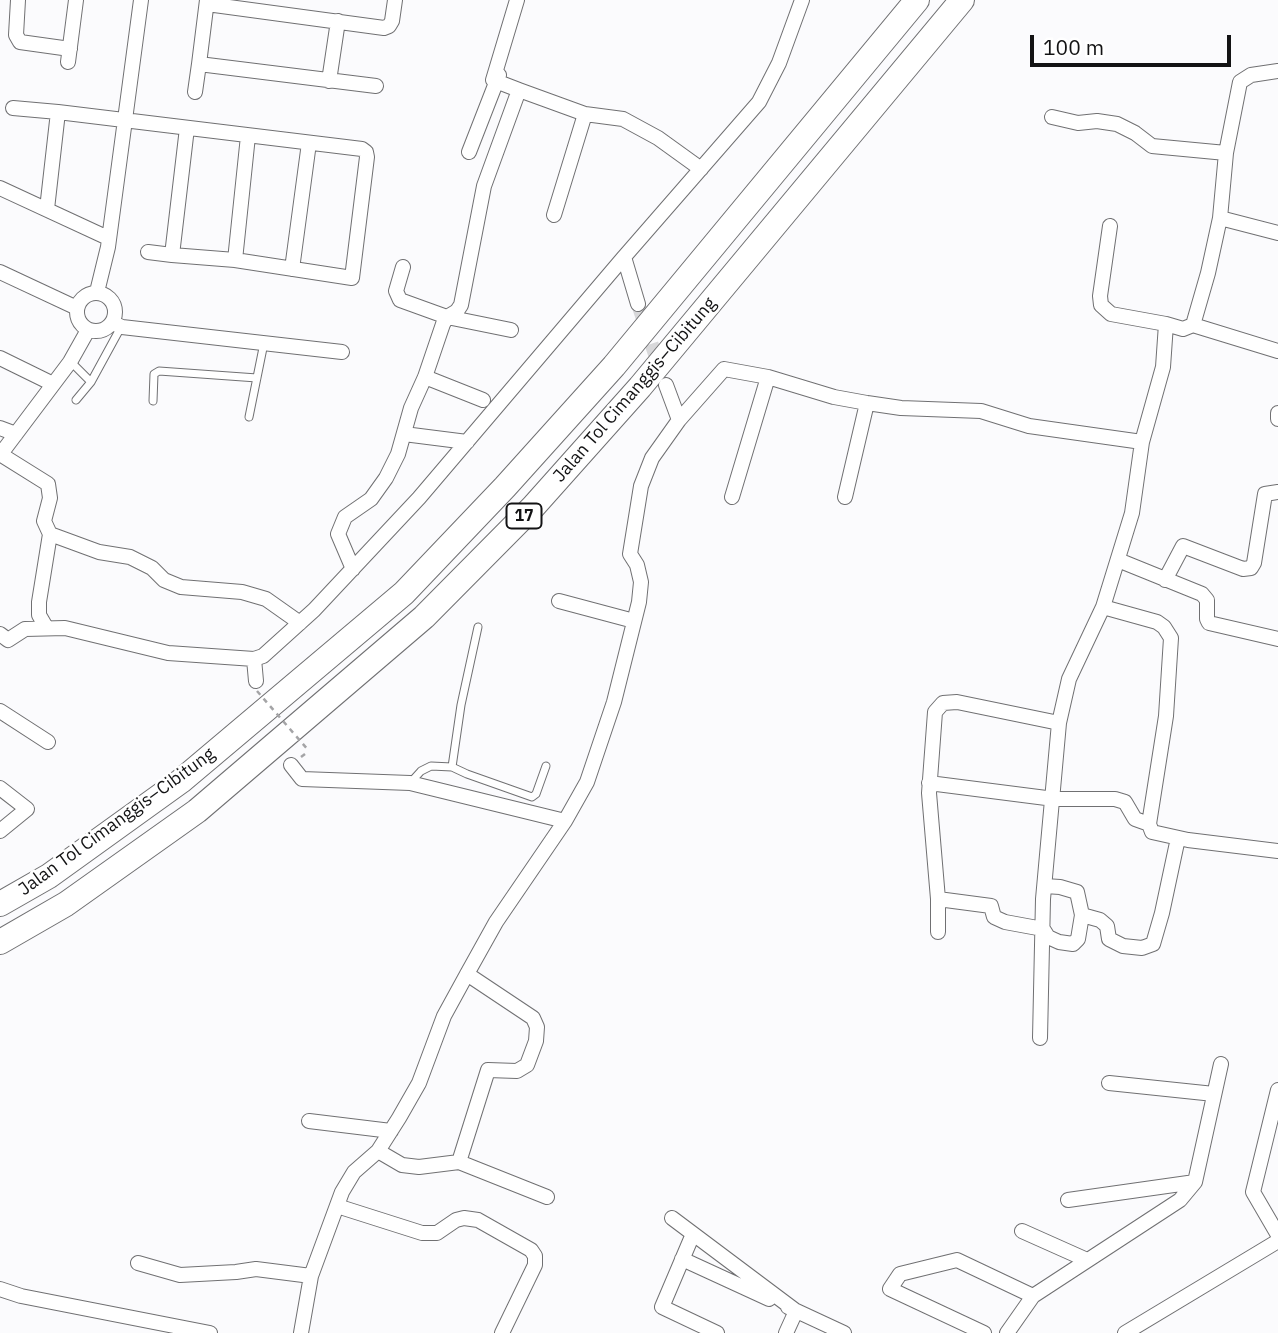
<!DOCTYPE html>
<html>
<head>
<meta charset="utf-8">
<style>
  body { margin:0 }
  #map { position:relative; width:1278px; height:1333px; overflow:hidden; background:#fbfbfd; font-family:"IBM Plex Sans",sans-serif }
  canvas { display:block }
  .scale { position:absolute; left:1030px; top:35px; width:201px; height:32px; box-sizing:border-box; border:4px solid #131314; border-top:0; padding-left:9px; font-size:21px; line-height:24px; white-space:nowrap; color:#131314; -webkit-text-stroke:5px #fff; paint-order:stroke }
</style>
</head>
<body>
<div id="map">
<canvas width="1278" height="1333"></canvas>
<div class="scale">100 m</div>
</div>
<script>
const g = document.querySelector('canvas').getContext('2d');
g.lineJoin = 'round';
const toPath = rows => new Path2D(rows.map(r => 'M' + r).join(''));
function strokePath(path, color, width, dash) { g.strokeStyle = color; g.lineWidth = width; g.lineCap = dash ? 'butt' : 'round'; g.setLineDash(dash || []); g.stroke(path); }
function label(font, color, halo, rows, align = 'center') {
  g.font = font + ' "IBM Plex Sans",sans-serif'; g.lineWidth = 5; g.setLineDash([]); g.textBaseline = 'middle'; g.strokeStyle = halo; g.fillStyle = color; for (const [text, x, y, turn = 0] of rows) {
    g.save(); g.translate(x, y); g.rotate((+turn || 0) * Math.PI / 180); g.textAlign = isNaN(turn) ? turn : align; if (halo) g.strokeText(text, 0, 0); g.fillText(text, 0, 0); g.restore();
  }
}
strokePath(toPath([
  [638,304,660,369]
]), '#d8d8da', 14, [14, 7]);
const service = toPath([
  [71,362,91,382],
  [76,400,91,382,121,327],
  [153,401,154,374,159,371,257,378],
  [249,417,264,343],
  [452,767,461,705,478,627],
  [411,782,421,771,431,766,452,767,467,774,532,797,536,794,546,766]
]);
const minor = toPath([
  [18,0,16,35,20,42,70,49],
  [207,0,199,64,376,86],
  [207,4,384,28,389,26,392,21,395,0],
  [68,62,76,0],
  [329,81,338,21],
  [519,90,585,114,623,119,658,138,701,169],
  [195,92,199,64],
  [13,108,58,112,362,149,366,152,367,157,352,278,235,260,172,255,187,128],
  [1052,117,1078,123,1097,121,1117,124,1135,133,1152,146,1226,153],
  [469,152,499,75],
  [0,188,108,238],
  [47,209,58,112],
  [554,215,585,114],
  [1220,218,1278,233],
  [1110,226,1100,296,1101,305,1111,314,1166,324],
  [148,252,172,255],
  [235,260,248,136],
  [403,267,396,291,400,300,447,317,511,330],
  [292,269,309,143],
  [0,272,77,308],
  [97,292,108,247,141,0],
  '77 312a19 19 0 1 1 38 0a19 19 0 1 1-38 0Z',
  [638,304,624,257,759,102,779,63,802,0],
  [113,323,122,327,342,352],
  [1193,325,1278,351],
  [0,358,53,384],
  [425,377,483,400],
  [1278,413,1278,419],
  [679,420,724,369,768,377,834,397,867,403,901,408,981,411,1029,426,1142,442],
  [0,428,16,434],
  [404,434,467,442],
  [0,454,48,484,50,498,44,521,50,534,99,552,130,557,152,568,164,580,181,587,242,592,266,599,300,623],
  [0,455,70,362,88,330],
  [732,497,768,377],
  [845,497,867,403],
  [1118,560,1202,594,1207,600,1207,619,1209,623,1278,639],
  [353,569,338,534,345,517,371,499,386,478,398,454,411,408,425,377,443,324,447,317,457,311,461,305,484,186,519,90,493,80,517,0],
  [1165,580,1183,546,1243,569,1251,568,1254,563,1265,494,1278,492],
  [559,601,634,621],
  [1103,607,1157,622,1164,627,1171,638,1166,716,1149,824,1152,832,1188,840,1278,851],
  [46,627,39,615,39,602,50,534],
  [0,634,8,640,25,629,65,628,168,653,254,659,263,656,314,610,419,498,624,257],
  [254,659,256,681],
  [0,711,48,742],
  [291,765,302,779,410,783,565,821],
  [929,783,1054,799,1115,799,1125,802,1135,819,1149,824],
  [0,788,27,809,0,831],
  [1045,886,1060,887,1077,892,1082,915],
  [938,899,991,906,994,917,1005,922,1043,929,1048,937,1059,942,1073,944,1078,939,1082,915,1100,920,1107,926,1109,939,1123,946,1142,948,1153,944,1162,913,1178,838],
  [938,932,938,899,929,793,935,712,943,703,957,702,1059,723],
  [1040,1038,1043,899,1059,723,1069,679,1103,607,1132,513,1142,442,1163,367,1166,324,1183,329,1193,325,1208,273,1220,218,1226,153,1240,82,1251,75,1278,71],
  [1109,1083,1214,1094],
  [1278,1090,1253,1192,1278,1235],
  [309,1121,391,1131],
  [378,1151,402,1165,419,1167,459,1162,547,1197],
  [459,1162,488,1070,517,1071,527,1065,536,1041,537,1027,533,1018,467,974],
  [1068,1200,1195,1182],
  [337,1206,422,1233,437,1233,456,1220,464,1218,478,1220,531,1250,535,1256,535,1265,502,1333],
  [672,1218,796,1311,786,1333],
  [1022,1231,1087,1260],
  [693,1234,662,1307,717,1333],
  [682,1259,769,1299],
  [138,1263,180,1275,236,1272,256,1269,311,1276],
  [0,1289,21,1296,210,1333],
  [788,1307,844,1333],
  [301,1333,311,1276,342,1192,354,1172,378,1151,399,1118,419,1083,444,1016,467,974,496,922,565,821,587,782,614,702,639,602,641,582,637,565,630,554,641,486,652,458,679,420,666,385],
  [984,1333,890,1289,900,1274,957,1260,1033,1296],
  [1007,1333,1033,1296,1180,1200,1195,1182,1221,1064],
  [1125,1333,1278,1241]
]);
const motorway = toPath([
  [0,904,49,876,181,781,404,593,505,487,614,366,917,0],
  [0,942,66,904,197,811,424,617,533,507,640,387,962,0]
]);
strokePath(service, '#707072', 9);
strokePath(minor, '#707072', 16);
strokePath(motorway, '#707072', 26);
strokePath(toPath([
  [301,757,309,751]
]), '#a4a4a6', 2.5, [5, 5]);
strokePath(service, '#fff', 7);
strokePath(minor, '#fff', 14);
strokePath(motorway, '#fff', 24);
strokePath(toPath([
  [257,691,309,751]
]), '#a4a4a6', 2.5, [5, 5]);
for (const [x, y, w] of [
  [524,516,35]
]) { const box = new Path2D(); box.roundRect(x - w / 2, y - 12.5, w, 25, 5); g.fillStyle = '#fff'; g.fill(box); strokePath(box, '#131314', 2); }
label('bold 16px', '#131314', null, [
  ["17",524,516]
]);
label('18px', '#131314', '#fff', [
  ["Jalan Tol Cimanggis–Cibitung",635,390,-49],
  ["Jalan Tol Cimanggis–Cibitung",117,822,-36]
]);
</script>
</body>
</html>
